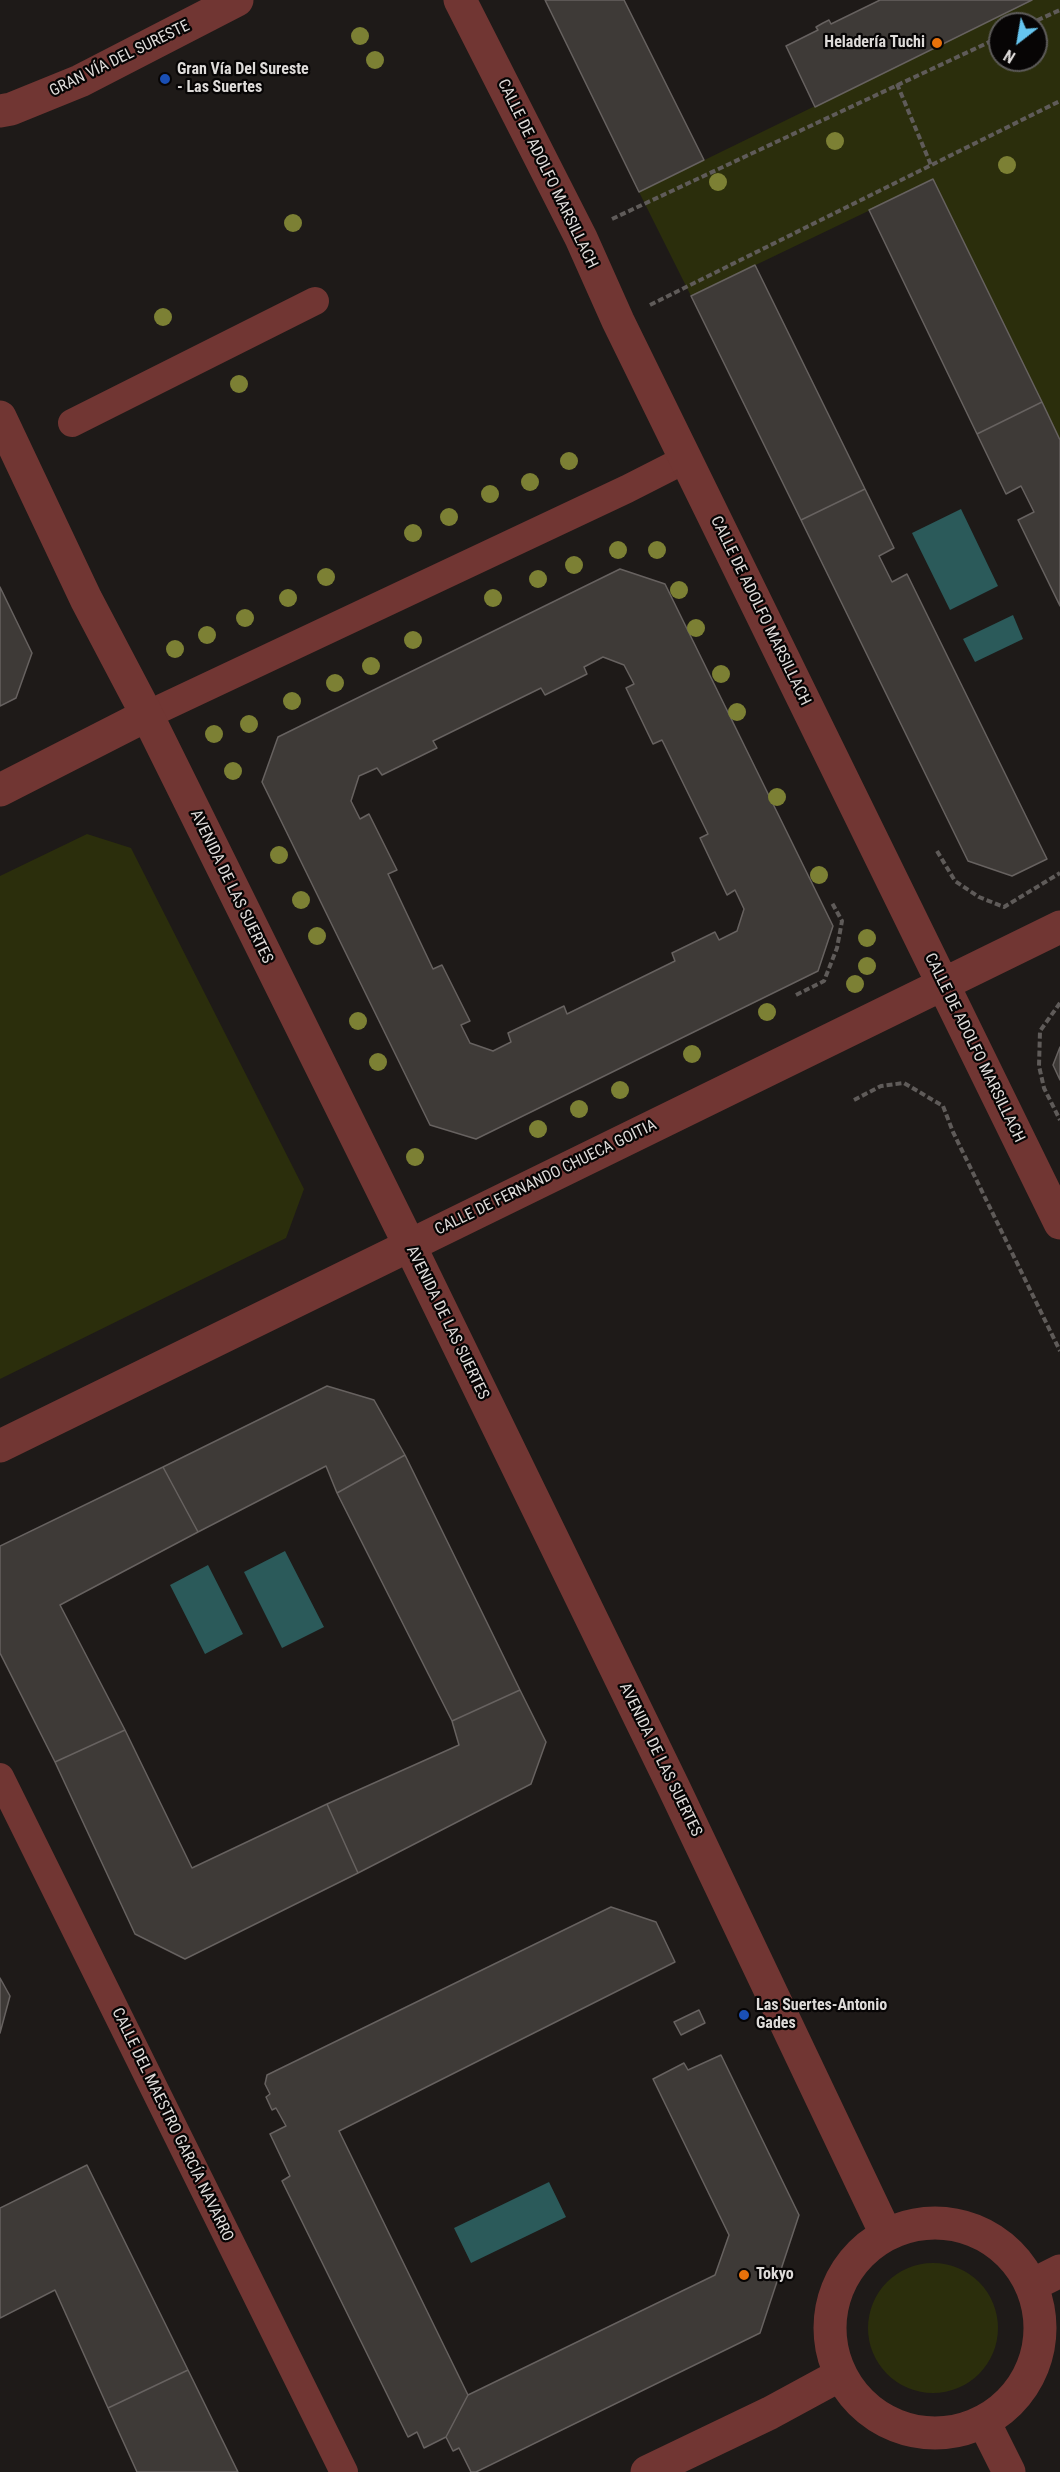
<!DOCTYPE html>
<html>
<head>
<meta charset="utf-8">
<style>
  body { margin:0 }
  #map { position:relative; width:1060px; height:2472px; overflow:hidden; background:#1e1a18; font-family:"Roboto Condensed",sans-serif }
  canvas { display:block }
  .north { position:absolute; left:988px; top:12px; width:60px; height:60px; box-sizing:border-box; background:#070505; border:2px solid #5d5b5a; border-radius:50%; rotate:211deg; font-size:16px; font-weight:700; line-height:24px; text-align:center; color:#dedbd9 }
  .north::after { content:''; display:block; margin:auto; width:21px; height:27px; background:#65c5ef; clip-path:polygon(50% 0,100% 100%,50% 72%,0 100%) }
</style>
</head>
<body>
<div id="map">
<canvas width="1060" height="2472"></canvas>
<div class="north">N</div>
</div>
<script>
const g = document.querySelector('canvas').getContext('2d');
g.lineJoin = 'round';
function fill(path, color) { g.fillStyle = color; g.fill(path, 'evenodd'); }
const toPath = rows => new Path2D(rows.map(r => 'M' + r).join(''));
function strokePath(path, color, width, dash) { g.strokeStyle = color; g.lineWidth = width; g.lineCap = dash ? 'butt' : 'round'; g.setLineDash(dash || []); g.stroke(path); }
function label(font, color, halo, rows, align = 'center') {
  g.font = font + ' "Roboto Condensed",sans-serif'; g.lineWidth = 4.5; g.setLineDash([]); g.textBaseline = 'middle'; g.strokeStyle = halo; g.fillStyle = color; for (const [text, x, y, turn = 0] of rows) {
    g.save(); g.translate(x, y); g.rotate((+turn || 0) * Math.PI / 180); g.textAlign = isNaN(turn) ? turn : align; if (halo) g.strokeText(text, 0, 0); g.fillText(text, 0, 0); g.restore();
  }
}
fill(toPath([
  [1032,0,1060,0,1060,440,933,180,691,296,639,192],
  [1000,24,1036,24,1036,60,1000,60],
  [87,834,131,848,304,1189,286,1238,0,1379,0,876],
  '868 2328a65 65 0 1 1 130 0a65 65 0 1 1-130 0Z'
]), '#2b2e0c');
fill(toPath([
  [961,509,998,586,950,610,912,533],
  [1013,615,1023,639,975,662,963,639],
  [285,1551,324,1627,282,1648,244,1572],
  [208,1565,243,1634,205,1654,170,1585],
  [549,2182,566,2217,471,2263,454,2228]
]), '#2b5a5a');
const building = toPath([
  [545,0,624,0,704,160,639,192,545,0],
  [880,0,1032,0,815,107,786,46,818,30,816,27,823,23,829,20,831,24,880,0],
  [933,179,1042,402,977,434,869,210,933,179],
  [755,265,865,489,801,520,691,296,755,265],
  [1042,402,1060,440,1060,606,1018,520,1034,512,1021,486,1006,494,977,434,1042,402],
  [865,489,894,548,879,556,892,582,907,574,1047,859,1012,876,968,861,801,520,865,489],
  [620,569,665,584,833,926,818,971,476,1139,430,1125,262,782,278,737,620,569],
  [603,657,624,665,634,684,626,688,653,744,662,740,708,834,700,838,727,895,735,890,744,909,737,931,719,940,715,932,672,953,675,961,567,1014,564,1006,508,1033,511,1042,493,1051,470,1043,461,1025,470,1021,442,965,433,969,388,874,397,870,369,814,360,819,351,801,359,776,377,768,382,775,437,748,433,741,541,688,545,695,587,674,584,667,603,657],
  [0,587,32,653,16,698,0,706,0,587],
  [1060,1047,1060,1080,1053,1065,1060,1047],
  [327,1386,374,1400,405,1455,337,1493,326,1466,198,1532,163,1467,327,1386],
  [405,1455,520,1690,452,1721,337,1493,405,1455],
  [163,1467,198,1532,60,1605,125,1730,55,1762,0,1653,0,1546,163,1467],
  [520,1690,546,1742,531,1784,358,1873,327,1804,459,1745,452,1721,520,1690],
  [125,1730,192,1868,327,1804,358,1873,185,1959,135,1934,55,1762,125,1730],
  [611,1907,656,1922,675,1962,339,2131,468,2395,446,2437,424,2448,417,2432,408,2437,282,2181,290,2176,270,2134,286,2126,276,2108,272,2110,266,2097,270,2094,265,2084,267,2075,611,1907],
  [0,1978,10,1996,0,2033,0,1978],
  [699,2010,705,2023,681,2035,674,2022,699,2010],
  [721,2055,799,2215,760,2333,476,2472,471,2472,459,2448,453,2451,446,2437,468,2395,715,2275,729,2235,653,2079,684,2063,688,2070,721,2055],
  [87,2165,188,2370,108,2408,55,2290,0,2318,0,2208,87,2165],
  [188,2370,238,2472,137,2472,108,2408,188,2370]
]);
fill(building, '#3e3a37');
strokePath(building, '#676260', 1.5);
strokePath(toPath([
  [1029,24,1060,10],
  [897,84,931,165],
  [612,219,1000,37],
  [650,305,1060,101],
  [937,851,955,881,979,897,1004,907,1060,873],
  [796,995,824,981,837,948,842,921,831,901],
  [1060,1003,1040,1031,1039,1066,1044,1088,1060,1120],
  [854,1100,881,1086,904,1083,943,1106,953,1132,1060,1351]
]), '#5f5b59', 4, [6, 3]);
strokePath(toPath([
  [72,423,315,301],
  [147,715,627,489,686,459],
  [0,1777,344,2472]
]), '#713633', 28);
strokePath(toPath([
  [460,0,581,238,618,321,1060,1223],
  [0,417,86,599,147,715,409,1244,674,1788,886,2234],
  [0,790,147,715],
  [0,1446,1060,927],
  '830 2328a105 105 0 1 1 210 0a105 105 0 1 1-210 0Z',
  [1032,2285,1060,2271],
  [984,2422,1009,2472],
  [647,2472,770,2413,840,2375]
]), '#713633', 33);
strokePath(toPath([
  [0,111,11,109,80,81,237,0]
]), '#713633', 33);
g.fillStyle = '#7c8034';
for (const [x, y] of [
  [360,36],
  [375,60],
  [835,141],
  [1007,165],
  [718,182],
  [293,223],
  [163,317],
  [239,384],
  [569,461],
  [530,482],
  [490,494],
  [449,517],
  [413,533],
  [618,550],
  [657,550],
  [574,565],
  [326,577],
  [538,579],
  [679,590],
  [288,598],
  [493,598],
  [245,618],
  [696,628],
  [207,635],
  [413,640],
  [175,649],
  [371,666],
  [721,674],
  [335,683],
  [292,701],
  [737,712],
  [249,724],
  [214,734],
  [233,771],
  [777,797],
  [279,855],
  [819,875],
  [301,900],
  [317,936],
  [867,938],
  [867,966],
  [855,984],
  [767,1012],
  [358,1021],
  [692,1054],
  [378,1062],
  [620,1090],
  [579,1109],
  [538,1129],
  [415,1157]
]) { g.beginPath(); g.arc(x, y, 9, 0, 2 * Math.PI); g.fill(); }
for (const [x, y, r, color] of [
  [937,43,6,"#e8710a"],
  [165,79,6,"#1a4fb4"],
  [744,2015,6,"#1a4fb4"],
  [744,2275,6,"#e8710a"]
]) { const dot = new Path2D(); dot.arc(x, y, r, 0, 2 * Math.PI); g.fillStyle = color; g.fill(dot); strokePath(dot, '#070505', 2); }
label('bold 16px', '#dedbd9', '#070505', [
  ["Heladería Tuchi",925,43,"right"],
  ["Gran Vía Del Sureste",177,70],
  ["- Las Suertes",177,88],
  ["Las Suertes-Antonio",756,2006],
  ["Gades",756,2024],
  ["Tokyo",756,2275]
], 'left');
label('16px', '#dedbd9', '#070505', [
  ["GRAN VÍA DEL SURESTE",120,59,-26],
  ["CALLE DE ADOLFO MARSILLACH",547,174,64],
  ["CALLE DE ADOLFO MARSILLACH",760,611,64],
  ["AVENIDA DE LAS SUERTES",231,887,64],
  ["CALLE DE ADOLFO MARSILLACH",974,1048,64],
  ["CALLE DE FERNANDO CHUECA GOITIA",546,1178,-26],
  ["AVENIDA DE LAS SUERTES",447,1323,64],
  ["AVENIDA DE LAS SUERTES",660,1760,64],
  ["CALLE DEL MAESTRO GARCÍA NAVARRO",172,2125,64]
]);
</script>
</body>
</html>
